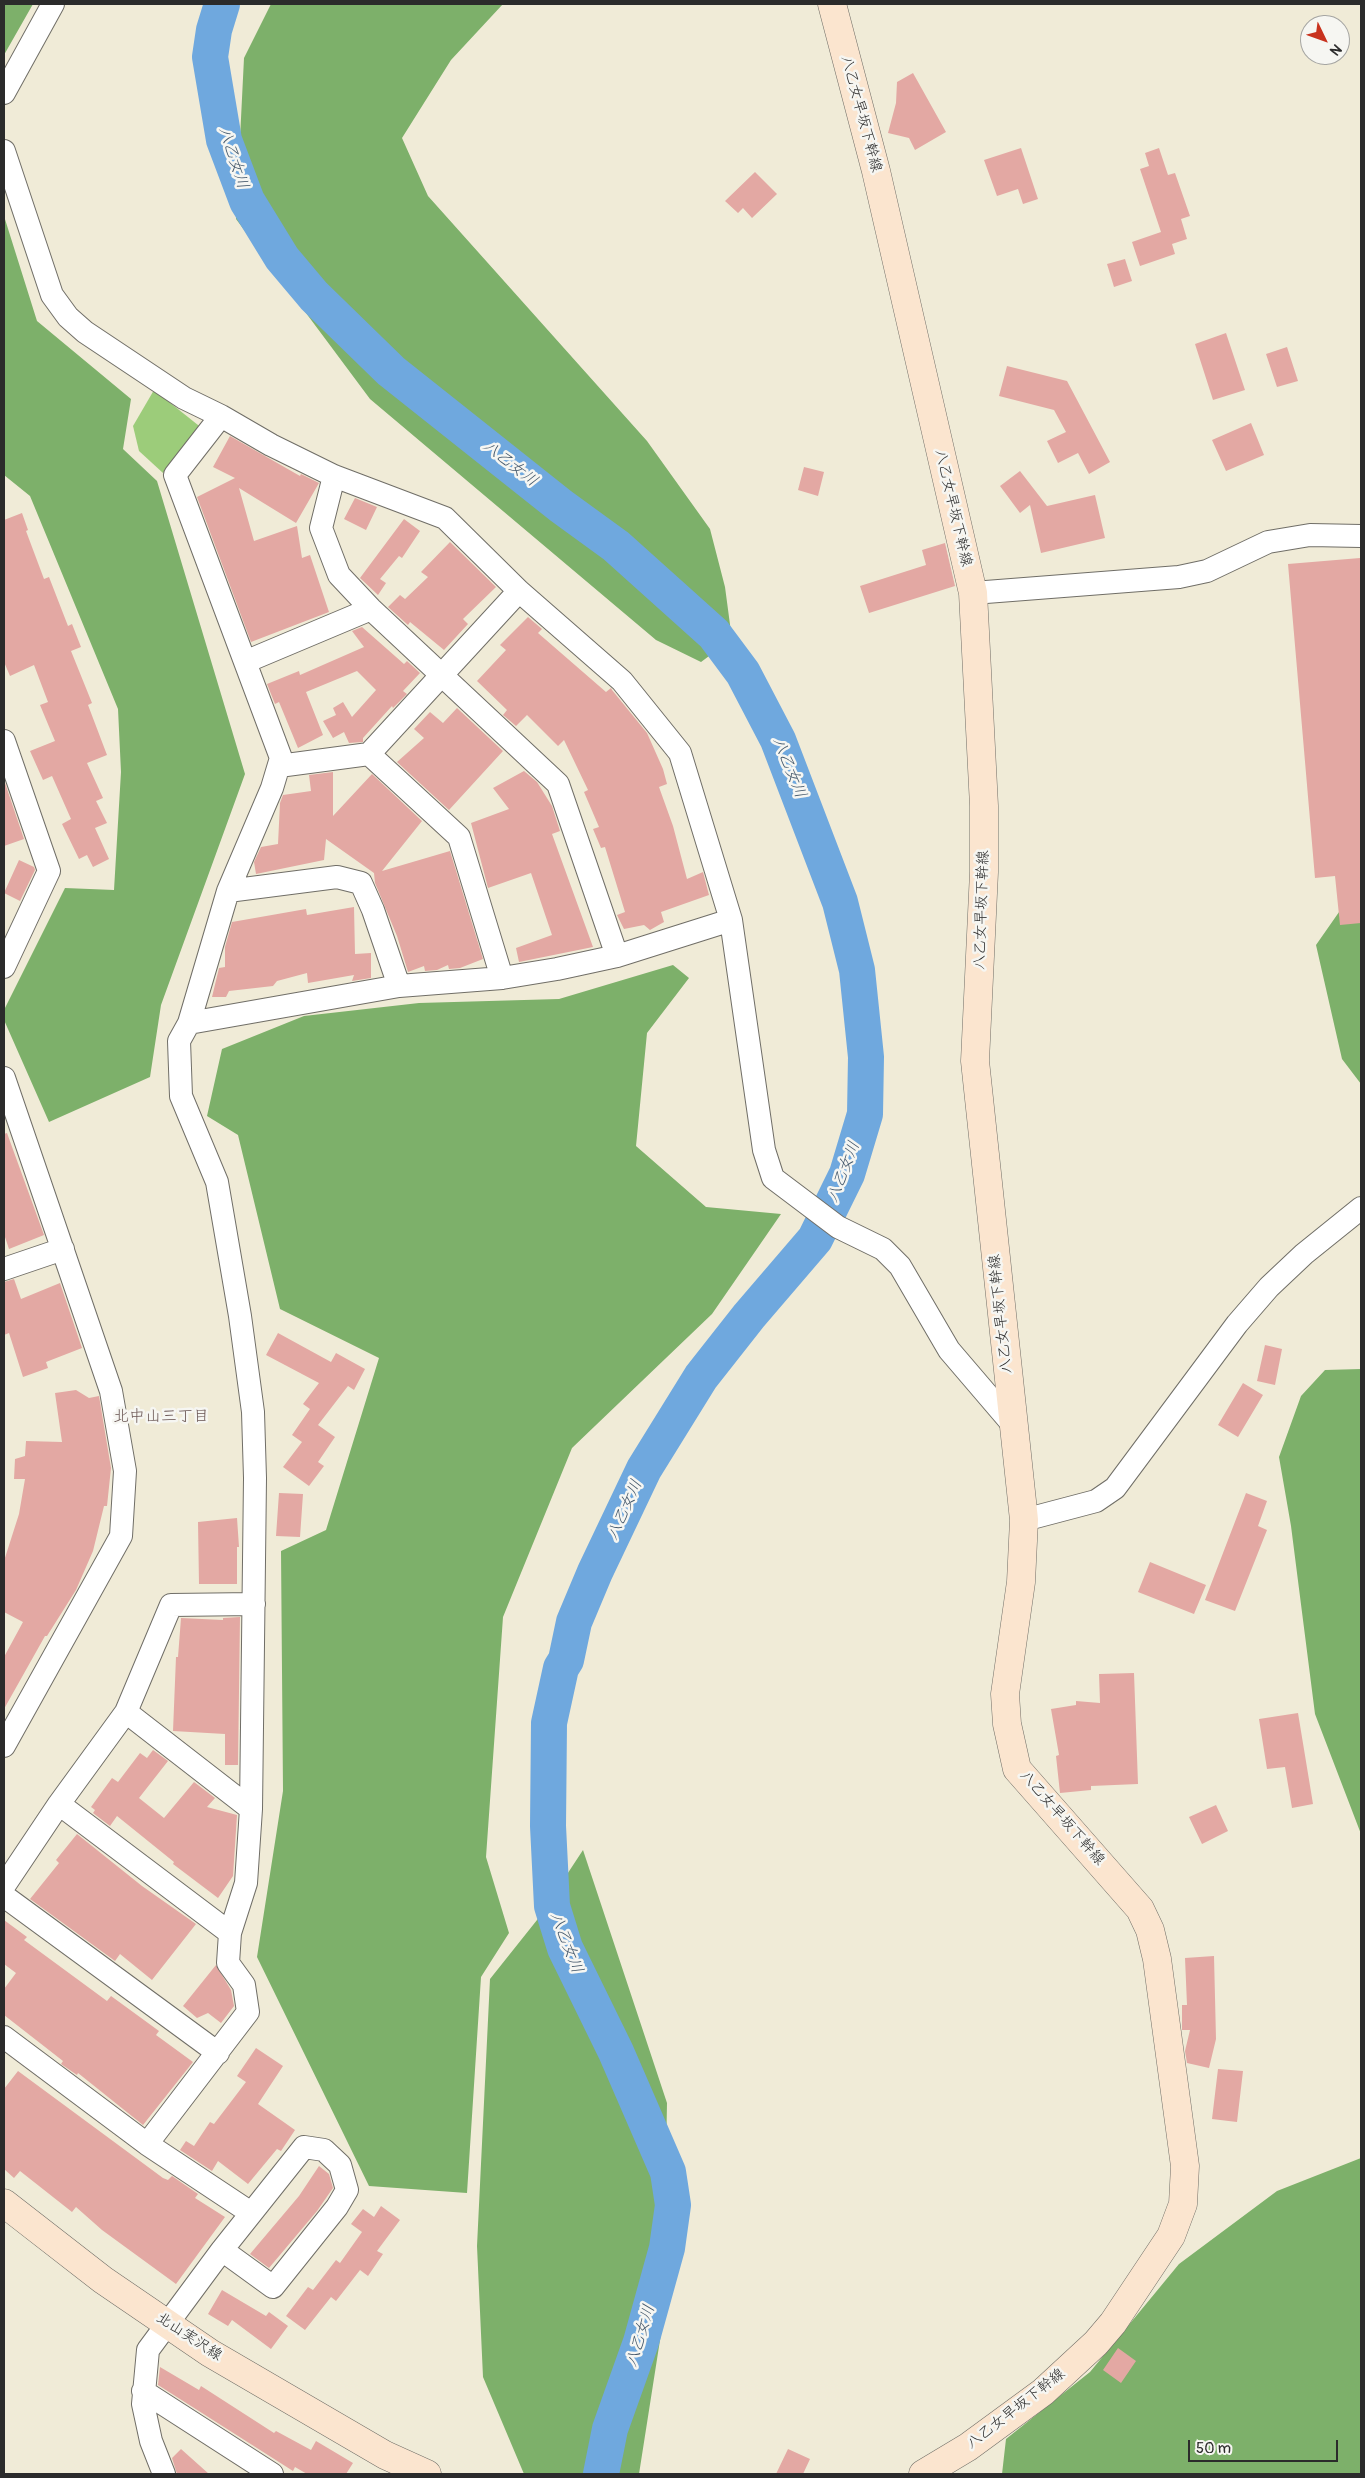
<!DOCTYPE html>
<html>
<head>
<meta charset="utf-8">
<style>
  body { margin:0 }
  #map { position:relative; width:1365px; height:2478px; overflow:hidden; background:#f0ebd7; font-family:Pangolin,sans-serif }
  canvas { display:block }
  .frame { position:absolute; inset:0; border:5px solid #2b2b2b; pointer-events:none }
  .north { position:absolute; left:1300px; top:15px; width:50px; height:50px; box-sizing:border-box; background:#f6f6f2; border:1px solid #a5a5a2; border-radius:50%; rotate:132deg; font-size:14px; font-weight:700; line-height:20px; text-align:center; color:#2b2b2b }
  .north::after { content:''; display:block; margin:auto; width:18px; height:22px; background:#c8321e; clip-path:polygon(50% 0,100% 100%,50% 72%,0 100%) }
  .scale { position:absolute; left:1188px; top:2440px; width:150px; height:22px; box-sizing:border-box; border:2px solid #2b2b2b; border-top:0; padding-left:6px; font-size:15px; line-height:18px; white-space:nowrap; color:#2b2b2b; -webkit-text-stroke:4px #f6f6f2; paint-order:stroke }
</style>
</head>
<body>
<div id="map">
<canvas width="1365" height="2478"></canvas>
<div class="frame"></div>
<div class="north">N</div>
<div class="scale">50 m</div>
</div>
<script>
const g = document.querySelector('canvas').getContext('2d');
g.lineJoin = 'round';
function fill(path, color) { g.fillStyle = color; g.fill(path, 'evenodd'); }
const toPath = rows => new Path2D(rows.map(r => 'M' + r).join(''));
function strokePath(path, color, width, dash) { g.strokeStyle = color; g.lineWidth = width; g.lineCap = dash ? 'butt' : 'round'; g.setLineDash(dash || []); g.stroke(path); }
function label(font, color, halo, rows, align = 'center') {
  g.font = font + ' Pangolin,"Klee One",sans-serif'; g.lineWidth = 5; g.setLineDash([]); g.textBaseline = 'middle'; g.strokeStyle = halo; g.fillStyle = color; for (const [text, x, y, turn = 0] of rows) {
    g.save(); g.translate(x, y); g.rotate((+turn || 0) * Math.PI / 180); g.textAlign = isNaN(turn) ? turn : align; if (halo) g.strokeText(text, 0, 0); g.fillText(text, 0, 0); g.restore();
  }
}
fill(toPath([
  [154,390,203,429,163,473,139,451,133,426]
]), '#9ccc7a');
fill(toPath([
  [4,4,33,4,4,55],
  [271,4,503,4,451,60,402,138,428,196,647,441,710,529,725,587,731,632,724,645,701,662,656,640,370,399,236,219,244,58],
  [4,216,37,321,131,399,123,449,157,481,245,774,161,1005,150,1077,49,1122,4,1020,4,1010,65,888,114,890,121,772,118,709,30,496,4,475],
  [1361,885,1361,1084,1342,1059,1316,945,1353,892],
  [673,965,689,978,647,1033,636,1146,706,1207,781,1214,712,1314,572,1448,503,1617,486,1857,509,1933,481,1977,467,2193,369,2186,257,1957,283,1791,281,1551,326,1530,379,1358,280,1309,238,1135,207,1116,222,1049,304,1016,419,1003,559,999],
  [1361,1369,1361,1834,1315,1714,1291,1526,1279,1457,1301,1396,1325,1370],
  [583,1850,667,2103,663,2321,639,2474,524,2474,483,2377,477,2246,490,1979,537,1920],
  [1361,2158,1361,2474,1002,2474,1006,2439,1090,2372,1179,2264,1277,2191]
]), '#7db06a');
strokePath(toPath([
  [222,4,214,30,210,57,224,140,247,201,282,258,314,296,391,371,561,506,616,546,714,634,743,673,778,740,840,902,857,970,866,1057,865,1114,847,1174,815,1239,749,1316,701,1377,644,1469,595,1572,574,1622,566,1660,561,1668,549,1723,548,1826,552,1906,565,1948,616,2052,668,2172,673,2205,667,2248,641,2342,610,2429,601,2474]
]), '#6fa8de', 36);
fill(toPath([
  [913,73,946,132,915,150,909,138,888,133,896,103,897,82],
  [1021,148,1038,199,1023,204,1018,189,997,196,984,160],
  [1159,148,1168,175,1175,173,1190,216,1181,219,1187,239,1172,244,1175,254,1140,266,1132,242,1161,232,1140,169,1149,166,1145,153],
  [755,172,777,194,752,218,743,208,738,213,725,201],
  [1125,259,1132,281,1114,287,1107,264],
  [1226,333,1245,390,1213,400,1195,344],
  [1287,347,1298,381,1277,387,1266,354],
  [1007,366,1067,381,1110,462,1089,474,1078,453,1058,463,1047,441,1066,432,1054,410,999,396],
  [1251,423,1264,455,1226,471,1212,440],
  [230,436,300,476,301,474,319,483,296,523,239,488,254,541,297,526,302,558,310,555,329,612,251,642,197,497,235,478,213,467],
  [804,467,824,472,818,496,798,490],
  [1020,471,1047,506,1095,495,1105,538,1041,553,1030,505,1020,513,1000,486],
  [355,498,377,507,366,530,344,519],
  [22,513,28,530,26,531,44,579,49,577,68,626,72,624,81,647,71,651,92,703,88,705,107,755,87,763,103,798,96,801,107,823,95,828,109,859,93,867,87,855,79,859,62,824,71,819,52,776,43,780,30,751,55,741,40,705,48,702,34,665,10,676,4,662,4,520],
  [404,519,420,531,402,558,399,556,380,579,386,583,378,595,360,578],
  [450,542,496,587,463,619,468,624,444,650,410,622,408,625,388,607,400,595,405,599,428,577,421,572],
  [945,543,955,586,869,613,860,586,926,565,922,550],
  [1360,558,1361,923,1340,925,1335,876,1315,878,1288,564],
  [528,617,542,629,538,633,606,692,611,688,612,690,647,733,663,769,667,784,659,787,673,826,687,879,703,872,709,895,661,912,664,922,650,930,644,925,624,929,617,915,625,912,605,847,601,848,593,829,599,827,584,792,588,790,564,740,558,746,527,715,516,726,503,715,507,710,477,681,506,650,500,645],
  [362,627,404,664,407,661,420,673,403,691,407,694,393,708,392,706,363,738,363,742,349,743,344,732,333,738,323,721,336,715,333,708,343,702,352,717,376,690,357,671,306,692,323,735,298,748,279,702,275,704,267,684,299,671,300,675,364,647,352,631],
  [457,708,503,751,449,810,397,762,424,738,414,729,430,712,443,723],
  [524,771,537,782,552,806,560,831,552,834,593,947,519,962,516,948,552,935,531,873,488,888,471,823,509,809,493,788],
  [333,772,333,816,372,774,422,821,382,871,450,851,483,959,460,968,449,969,448,965,437,970,425,971,424,966,408,972,397,936,375,883,374,873,326,839,324,860,256,874,254,862,261,847,278,844,280,803,283,795,311,791,309,775],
  [4,780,24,839,4,846],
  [19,860,34,867,35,870,20,901,4,893],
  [354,907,355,954,371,953,371,978,352,981,354,975,308,983,307,973,277,981,273,986,229,991,226,997,212,997,219,968,225,967,225,947,232,922,306,909,307,915],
  [7,1133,44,1235,9,1249,4,1234,4,1134],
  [14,1279,21,1299,60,1283,82,1348,46,1362,48,1368,23,1377,9,1333,4,1335,4,1282],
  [278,1333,331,1362,336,1353,365,1369,354,1390,348,1386,318,1425,335,1437,318,1462,324,1466,309,1486,283,1467,302,1442,292,1435,310,1409,303,1404,319,1383,266,1355],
  [1265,1345,1282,1349,1275,1385,1257,1381],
  [1243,1383,1263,1395,1238,1437,1218,1425],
  [76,1390,89,1398,99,1396,111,1468,107,1506,104,1506,93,1551,76,1590,47,1636,45,1636,4,1709,4,1657,23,1622,4,1612,4,1561,19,1514,25,1479,14,1479,15,1459,25,1456,26,1441,62,1442,55,1393],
  [279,1493,303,1494,300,1537,276,1536],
  [1246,1493,1267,1501,1258,1526,1267,1530,1235,1611,1205,1600],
  [237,1518,239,1547,237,1547,237,1584,199,1584,198,1522],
  [1150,1562,1206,1585,1194,1614,1138,1592],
  [240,1617,238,1765,225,1765,225,1734,173,1731,176,1657,178,1657,181,1618,223,1620,223,1618],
  [1134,1673,1138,1784,1091,1786,1091,1790,1060,1793,1056,1756,1059,1755,1051,1709,1076,1705,1076,1701,1100,1703,1099,1674],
  [1298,1713,1313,1804,1292,1808,1285,1767,1267,1769,1259,1719],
  [153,1750,168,1761,139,1798,164,1818,194,1782,215,1798,207,1807,237,1815,233,1876,218,1898,173,1864,174,1862,117,1816,110,1826,93,1813,95,1810,91,1807,112,1778,118,1782,140,1753,147,1758],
  [1216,1805,1228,1831,1202,1844,1189,1817],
  [77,1834,142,1886,196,1924,152,1980,120,1954,115,1961,30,1899,59,1863,56,1860],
  [4,1920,27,1937,24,1940,107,2001,111,1996,159,2031,156,2035,193,2062,143,2125,78,2073,77,2075,61,2064,63,2061,4,2015,4,1989,16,1973,4,1964],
  [1214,1956,1216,2039,1209,2068,1187,2063,1185,2051,1190,2030,1182,2030,1182,2005,1187,2005,1185,1958],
  [216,1965,231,1990,234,2006,221,2023,208,2013,197,2018,183,2006],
  [256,2048,283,2066,258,2104,295,2130,281,2151,277,2149,248,2184,218,2161,212,2171,180,2150,186,2141,194,2146,210,2122,214,2124,246,2082,237,2076],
  [1218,2069,1243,2071,1237,2122,1212,2119],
  [18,2071,163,2178,168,2180,172,2176,198,2194,195,2198,225,2217,176,2284,102,2230,76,2207,72,2212,20,2171,14,2178,4,2169,4,2089],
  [319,2166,329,2174,333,2188,317,2211,269,2268,250,2254,299,2196],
  [381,2206,400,2220,377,2251,383,2254,368,2276,360,2270,336,2301,331,2297,305,2330,286,2316,308,2287,313,2290,336,2260,340,2263,362,2232,351,2224,363,2209,374,2217],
  [222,2290,266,2316,269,2312,288,2326,271,2349,232,2320,228,2326,208,2314],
  [1118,2348,1136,2361,1121,2383,1103,2370],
  [160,2367,199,2390,201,2386,274,2433,276,2431,311,2450,316,2441,353,2463,346,2474,307,2474,295,2467,293,2471,158,2385],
  [181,2449,209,2474,177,2474,172,2458],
  [788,2449,810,2459,803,2474,776,2474]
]), '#e3a8a3');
const street = toPath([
  [4,93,53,4],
  [4,151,52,295,68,317,85,332,184,398,221,416,271,445,334,476,445,518,519,591,622,681,680,753,731,920,764,1150,773,1178,838,1227,883,1249,900,1266,949,1350,1014,1426],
  [334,476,321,528,339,575,371,609,558,784,617,956],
  [973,593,1179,577,1207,571,1268,542,1310,535,1361,536],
  [245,662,371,609],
  [4,741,49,871,4,967],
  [369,754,459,837,502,978],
  [279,766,369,754,519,591],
  [228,891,337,877,361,883,373,910,399,986],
  [189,1023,399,986,502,978,557,969,617,956,731,920],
  [4,1078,111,1391,125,1471,121,1536,4,1746],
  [4,1269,63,1249],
  [1024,1520,1096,1501,1115,1488,1237,1324,1269,1287,1304,1254,1361,1208],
  [126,1712,251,1809],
  [59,1804,230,1933],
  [4,1886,59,1804,126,1712,171,1605,254,1604],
  [4,1896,218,2053],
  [4,2037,147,2144,251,2213],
  [147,2144,248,2012,244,1985,228,1963,230,1933,246,1883,251,1809,255,1478,253,1412,240,1316,217,1182,181,1096,179,1041,189,1023,228,891,272,788,281,758,175,475,221,416],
  [143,2391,272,2474],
  [164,2474,151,2441,143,2404,148,2350,222,2250,304,2147,324,2150,340,2165,347,2190,337,2207,273,2287,222,2250]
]);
const secondary = toPath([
  [832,4,876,171,973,593,984,806,984,872,975,1061,1024,1520,1021,1582,1005,1694,1007,1724,1017,1769,1140,1909,1150,1930,1157,1959,1185,2166,1183,2204,1171,2236,1113,2323,1096,2343,1043,2392,968,2447,923,2474],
  [4,2203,103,2280,210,2353,385,2455,427,2474]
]);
strokePath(street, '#706e67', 24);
strokePath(secondary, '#706e67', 29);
strokePath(street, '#fff', 22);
strokePath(secondary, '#fbe5cf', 28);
label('15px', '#2b2b2b', '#f6f6f2', [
  ["八乙女早坂下幹線",861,114,75],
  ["八乙女早坂下幹線",953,508,77],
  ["八乙女早坂下幹線",982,910,-88],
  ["八乙女早坂下幹線",1001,1314,-96],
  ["八乙女早坂下幹線",1062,1818,49],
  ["北山実沢線",189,2337,33],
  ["八乙女早坂下幹線",1016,2409,-38]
]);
label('italic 16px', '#43576a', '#f6f6f2', [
  ["八乙女川",233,158,72],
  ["八乙女川",510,464,38],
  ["八乙女川",789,768,68],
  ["八乙女川",844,1172,-69],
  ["八乙女川",625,1510,-66],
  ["八乙女川",566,1943,69],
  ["八乙女川",641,2336,-73]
]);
label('16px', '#6b5755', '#f6f6f2', [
  ["北中山三丁目",161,1417]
]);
</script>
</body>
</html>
